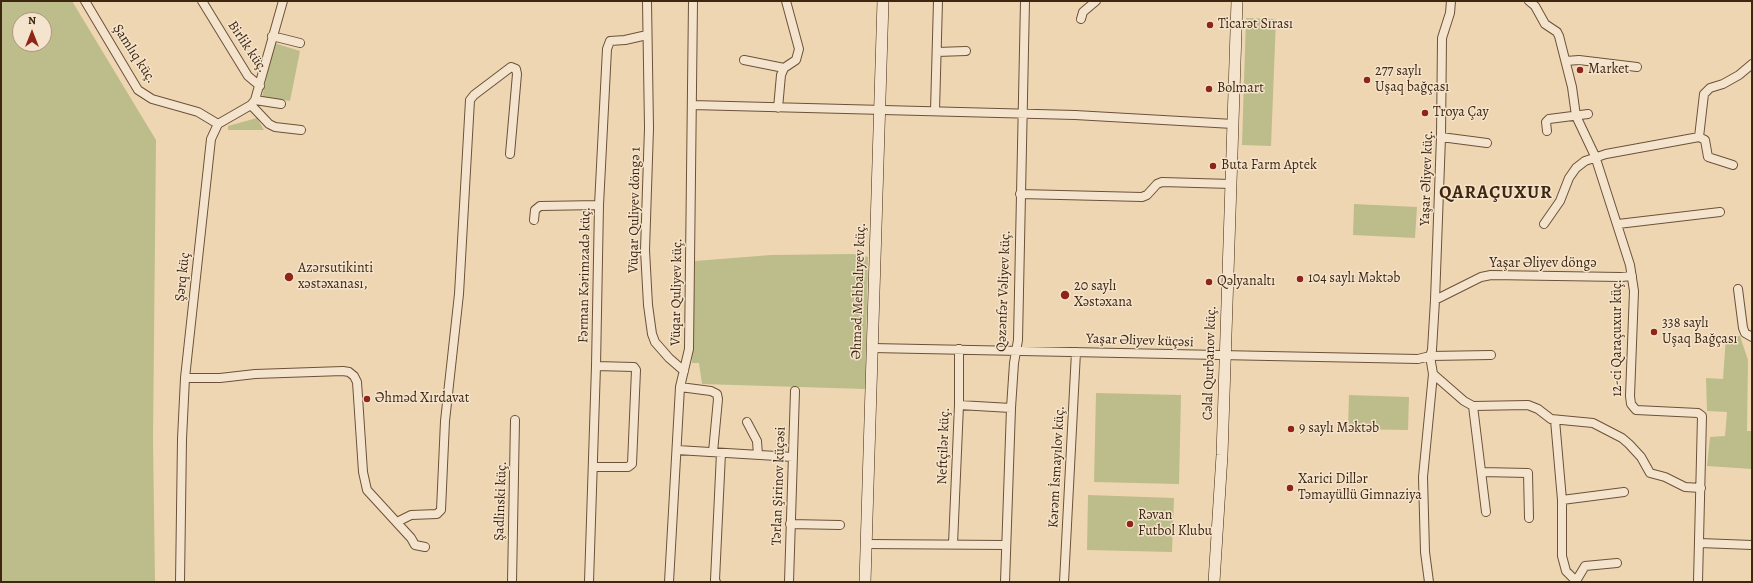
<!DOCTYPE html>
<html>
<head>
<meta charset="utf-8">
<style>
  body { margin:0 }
  #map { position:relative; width:1753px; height:583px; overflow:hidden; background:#efd6b2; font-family:Alegreya,serif }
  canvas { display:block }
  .frame { position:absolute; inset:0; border:2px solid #3f2610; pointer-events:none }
  .north { position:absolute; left:12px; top:12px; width:40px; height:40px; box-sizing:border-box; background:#f5e4cd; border:1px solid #ac9881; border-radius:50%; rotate:0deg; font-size:11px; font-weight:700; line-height:16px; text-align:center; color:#3f2610 }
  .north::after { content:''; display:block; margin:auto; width:14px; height:18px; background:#8f2418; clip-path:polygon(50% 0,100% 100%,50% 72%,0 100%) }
</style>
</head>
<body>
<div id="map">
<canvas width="1753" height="583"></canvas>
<div class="frame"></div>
<div class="north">N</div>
</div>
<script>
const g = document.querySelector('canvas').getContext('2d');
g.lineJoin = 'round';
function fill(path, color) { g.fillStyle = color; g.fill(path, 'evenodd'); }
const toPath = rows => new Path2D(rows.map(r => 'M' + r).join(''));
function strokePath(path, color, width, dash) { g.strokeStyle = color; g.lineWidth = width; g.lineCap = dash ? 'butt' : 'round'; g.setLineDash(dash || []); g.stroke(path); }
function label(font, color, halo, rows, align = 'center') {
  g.font = font + ' Alegreya,serif'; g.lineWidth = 3; g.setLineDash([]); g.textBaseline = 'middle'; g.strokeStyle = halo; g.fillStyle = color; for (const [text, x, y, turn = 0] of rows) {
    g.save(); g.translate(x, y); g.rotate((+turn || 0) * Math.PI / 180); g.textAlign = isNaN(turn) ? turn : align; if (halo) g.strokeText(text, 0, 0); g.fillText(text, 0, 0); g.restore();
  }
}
fill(toPath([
  [1,1,72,1,156,140,153,439,155,582,1,582],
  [20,20,44,20,44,44,20,44],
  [1246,18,1276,19,1271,146,1242,145],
  [274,43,300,51,290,101,262,97],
  [257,118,264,130,228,130,228,126],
  [1354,204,1417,207,1415,238,1353,235],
  [853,254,868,257,865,389,702,384,699,363,692,363,695,261,771,255],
  [1726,336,1740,336,1748,360,1747,431,1752,431,1752,469,1707,466,1710,437,1725,436,1727,412,1707,411,1706,378,1723,379],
  [1096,393,1181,395,1179,484,1094,482],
  [1349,395,1409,397,1408,430,1348,429],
  [1088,495,1174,498,1172,552,1087,550]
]), '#bcbd8a');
const street = toPath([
  [85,1,138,90,152,99,198,112,218,124],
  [202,1,248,76,260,86],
  [647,1,649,128,645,250,648,305,652,334,655,342,669,358,684,371],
  [1529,1,1535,6,1545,24,1557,32,1559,36,1572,87,1576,116,1595,156,1630,265,1634,291,1630,396,1631,404,1636,410,1698,413,1702,416,1698,582],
  [1081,19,1083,12,1096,1],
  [272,36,300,43],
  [937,52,966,51],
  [744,60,784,68],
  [1566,61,1579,60,1637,67],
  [255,100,281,104],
  [251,105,269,124,275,127,301,130],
  [692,105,1075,115,1233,124],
  [778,108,781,75,784,68,796,60,799,49,786,1],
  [935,111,938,1],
  [1547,131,1546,122,1549,119,1588,114],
  [1441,137,1487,143],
  [1699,137,1705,140,1708,157,1733,165],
  [1020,194,1142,197,1147,195,1157,184,1162,182,1231,184],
  [534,220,535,210,540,206,599,205],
  [1544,224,1560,201,1569,178,1576,168,1585,161,1606,154,1699,137,1704,94,1710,88,1723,84,1739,75,1752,64],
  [1618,224,1720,212],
  [1738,289,1743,328,1745,333,1752,337],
  [1435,300,1481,277,1491,275,1621,277,1632,276],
  [872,348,1418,359,1430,356,1491,355],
  [1430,356,1432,350,1435,300,1441,137,1442,38,1450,13,1451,1],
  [1433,374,1464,401,1473,406,1528,405,1538,409,1551,419,1593,423,1622,438,1629,444,1641,457,1650,473,1665,477,1685,487,1701,488],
  [185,378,220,378,255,374,343,371,349,372,354,376,357,382,363,472,367,490,411,538,415,545,425,547],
  [680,387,711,391,717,394,718,399,713,452],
  [959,405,1011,408],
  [1473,406,1486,512],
  [1555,420,1562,500,1562,556,1566,571,1577,582],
  [747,422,757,441,758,455],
  [677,450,793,457],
  [593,467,628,467,632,464,636,370,634,367,596,366],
  [1481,472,1528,473,1529,518],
  [1562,500,1624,492],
  [397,522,411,515,437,514,441,510,445,421,459,294,470,100,474,95,511,67,516,69,517,74,510,154],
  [790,524,840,525],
  [1700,543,1752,545],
  [866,544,1006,545],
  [953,544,959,405,959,349],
  [1576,581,1585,566,1617,563],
  [180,582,182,439,185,378,211,139,218,124,251,105,255,100,283,1],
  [512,582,515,420],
  [589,582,596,366,599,205,607,49,610,41,625,40,647,35],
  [669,582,680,387,689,349,693,1],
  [716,582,715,580,721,453],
  [789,582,795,391],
  [1005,582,1011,408,1014,363,1018,340,1025,1],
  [1064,582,1076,352],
  [1429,582,1425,552,1423,477,1433,374,1430,356]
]);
const secondary = toPath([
  [865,582,883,1],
  [1214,582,1222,455,1237,1]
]);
strokePath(street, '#6b5238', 10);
strokePath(secondary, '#3f2610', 12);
strokePath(street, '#f5e4cd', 8);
strokePath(secondary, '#f5e4cd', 11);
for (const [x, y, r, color] of [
  [1210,25,4,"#8f2418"],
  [1580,70,4,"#8f2418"],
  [1367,80,4,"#8f2418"],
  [1209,89,4,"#8f2418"],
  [1425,113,4,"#8f2418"],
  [1213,166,4,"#8f2418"],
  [289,277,5,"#8f2418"],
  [1300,279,4,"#8f2418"],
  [1209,282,4,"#8f2418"],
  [1065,295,5,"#8f2418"],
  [1654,332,4,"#8f2418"],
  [367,399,4,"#8f2418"],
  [1291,429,4,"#8f2418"],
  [1290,488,4,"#8f2418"],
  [1130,524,4,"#8f2418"]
]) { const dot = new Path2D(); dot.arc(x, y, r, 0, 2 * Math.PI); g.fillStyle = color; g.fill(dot); strokePath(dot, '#f5e4cd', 1.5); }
label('14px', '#3f2610', '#f5e4cd', [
  ["Ticarət Sırası",1218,25],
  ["Market",1588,70],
  ["277 saylı",1375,72],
  ["Uşaq bağçası",1375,88],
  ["Bolmart",1217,89],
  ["Troya Çay",1433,113],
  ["Buta Farm Aptek",1221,166],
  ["Azərsutikinti",298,269],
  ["xəstəxanası,",298,285],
  ["104 saylı Məktəb",1308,279],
  ["Qəlyanaltı",1217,282],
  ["20 saylı",1074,287],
  ["Xəstəxana",1074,303],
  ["338 saylı",1662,324],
  ["Uşaq Bağçası",1662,340],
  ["Əhməd Xırdavat",375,399],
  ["9 saylı Məktəb",1299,429],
  ["Xarici Dillər",1298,480],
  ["Təmayüllü Gimnaziya",1298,496],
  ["Rəvan",1138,516],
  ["Futbol Klubu",1138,532]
], 'left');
label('14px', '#3f2610', '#f5e4cd', [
  ["Birlik küç.",247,47,56],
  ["Şamlıq küç.",134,54,57],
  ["Yaşar Əliyev küç.",1427,178,-88],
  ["Vüqar Quliyev döngə 1",635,210,-89],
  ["Yaşar Əliyev döngə",1543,264],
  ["Fərman Kərimzadə küç.",585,275,-89],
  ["Şərq küç",183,277,-84],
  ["Əhməd Mehbalıyev küç.",859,291,-88],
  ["Qəzənfər Vəliyev küç.",1004,291,-88],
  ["Vüqar Quliyev küç.",677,292,-89],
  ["12-ci Qaraçuxur küç.",1618,338,-90],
  ["Yaşar Əliyev küçəsi",1140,341,2],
  ["Cəlal Qurbanov küç.",1210,363,-88],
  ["Neftçilər küç.",944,446,-88],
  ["Kərəm İsmayılov küç.",1057,467,-87],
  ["Tərlan Şirinov küçəsi",779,486,-88],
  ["Şadlinski küç.",501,501,-88]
]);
g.letterSpacing = '1px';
label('bold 18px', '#3f2610', '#f5e4cd', [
  ["QARAÇUXUR",1496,194]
]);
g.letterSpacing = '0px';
</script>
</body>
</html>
